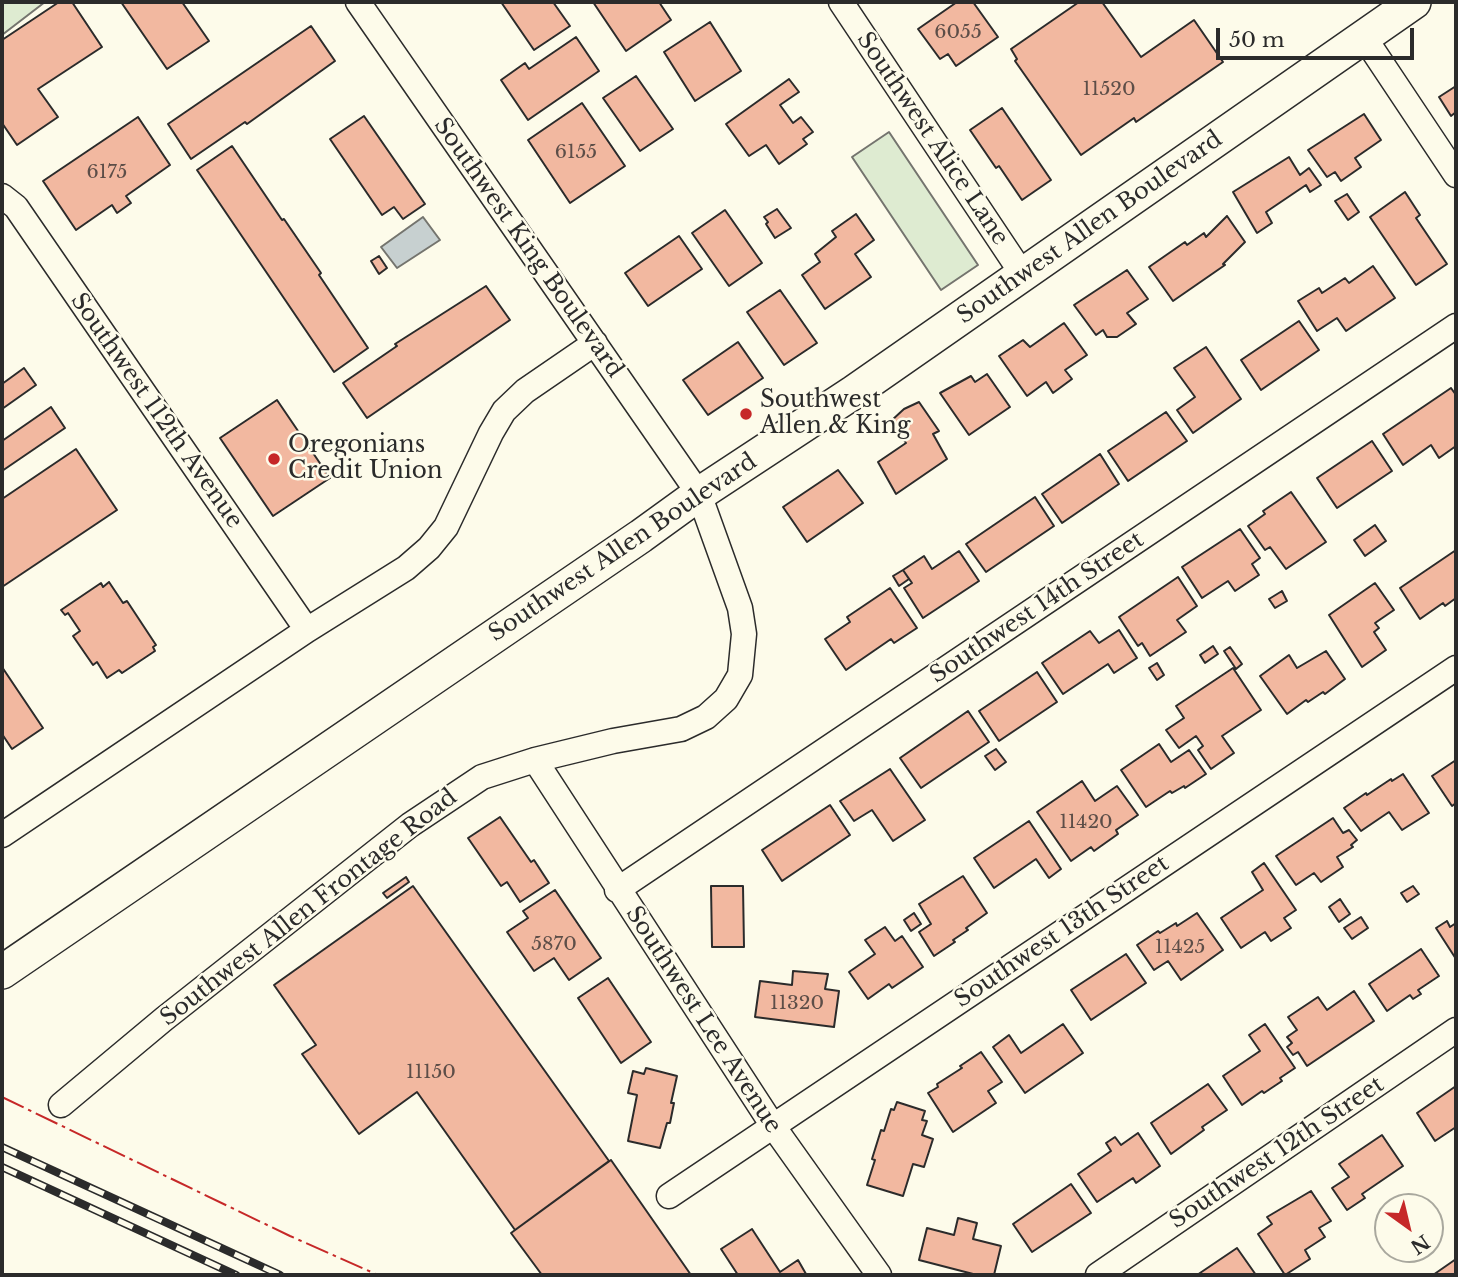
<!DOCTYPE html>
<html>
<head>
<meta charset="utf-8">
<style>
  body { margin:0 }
  #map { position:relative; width:1458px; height:1277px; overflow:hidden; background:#fdfbea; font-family:"Libre Baskerville",serif }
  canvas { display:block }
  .frame { position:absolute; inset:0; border:4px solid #2b2b2b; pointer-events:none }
  .north { position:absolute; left:1374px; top:1193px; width:70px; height:70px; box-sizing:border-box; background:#fdfbea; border:2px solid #a9a89e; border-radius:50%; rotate:146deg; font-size:19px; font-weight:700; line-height:28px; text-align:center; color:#2b2b2b }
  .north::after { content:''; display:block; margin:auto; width:24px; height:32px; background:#c62828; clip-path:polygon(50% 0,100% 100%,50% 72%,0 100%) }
  .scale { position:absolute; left:1216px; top:28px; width:198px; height:32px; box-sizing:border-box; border:4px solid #2b2b2b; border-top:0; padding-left:9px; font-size:21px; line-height:24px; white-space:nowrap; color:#2b2b2b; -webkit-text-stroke:5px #fdfbea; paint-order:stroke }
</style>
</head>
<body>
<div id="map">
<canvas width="1458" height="1277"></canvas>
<div class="frame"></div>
<div class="north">N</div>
<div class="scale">50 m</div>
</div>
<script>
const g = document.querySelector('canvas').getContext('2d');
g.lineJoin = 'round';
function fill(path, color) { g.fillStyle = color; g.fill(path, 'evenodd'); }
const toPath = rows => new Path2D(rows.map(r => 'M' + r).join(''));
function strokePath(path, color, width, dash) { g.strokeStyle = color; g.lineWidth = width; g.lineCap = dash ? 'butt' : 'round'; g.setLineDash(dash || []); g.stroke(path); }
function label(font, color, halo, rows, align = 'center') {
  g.font = font + ' "Libre Baskerville",serif'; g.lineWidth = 5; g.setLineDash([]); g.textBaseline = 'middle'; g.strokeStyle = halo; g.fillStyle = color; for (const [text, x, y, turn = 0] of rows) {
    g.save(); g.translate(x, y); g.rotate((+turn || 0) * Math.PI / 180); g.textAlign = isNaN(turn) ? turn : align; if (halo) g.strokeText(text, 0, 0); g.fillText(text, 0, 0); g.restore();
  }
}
const green = toPath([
  [2,2,45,2,2,35,2,2],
  [889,132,978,265,941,290,852,157,889,132]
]);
fill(green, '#deebd1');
strokePath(green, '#74746e', 2);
const water = toPath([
  [423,217,440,240,397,268,381,247,423,217]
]);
fill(water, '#c7d0d0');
strokePath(water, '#74746e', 2);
const building = toPath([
  [59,2,72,2,102,47,38,89,58,117,17,145,2,123,2,40,59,2],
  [121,2,182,2,209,41,167,69,121,2],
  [501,2,553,2,570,26,534,50,501,2],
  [593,2,659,2,671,20,626,51,593,2],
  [957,2,973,2,998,37,956,66,948,54,940,59,918,29,957,2],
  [1079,2,1102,2,1141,57,1194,20,1223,62,1136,122,1134,118,1081,155,1015,61,1017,59,1011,49,1079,2],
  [710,22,741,71,695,101,664,52,710,22],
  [311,26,335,61,247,124,245,122,191,159,168,124,311,26],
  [576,37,599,71,528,120,501,80,525,63,529,69,576,37],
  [636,76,673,129,640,151,603,98,636,76],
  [789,79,799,92,780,105,793,123,801,117,813,132,803,139,807,144,779,164,766,145,749,156,726,124,789,79],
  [1456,86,1456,112,1451,116,1439,97,1456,86],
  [582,103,625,166,570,203,528,140,582,103],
  [1002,108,1051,180,1022,200,999,166,996,168,970,130,1002,108],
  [1364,114,1381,140,1355,158,1361,167,1341,181,1335,172,1327,177,1308,150,1364,114],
  [364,116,425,204,403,219,394,207,382,215,330,139,364,116],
  [138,117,170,165,126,196,131,203,117,213,112,205,76,230,43,181,138,117],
  [232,146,282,220,284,219,321,273,319,275,368,348,334,372,197,170,232,146],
  [1289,157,1300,175,1309,168,1321,185,1310,192,1306,185,1266,212,1272,223,1257,233,1233,192,1289,157],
  [1405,192,1420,215,1416,218,1447,264,1416,285,1370,217,1405,192],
  [1347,194,1359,212,1348,220,1335,201,1347,194],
  [777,209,791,228,775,238,766,224,768,222,764,217,777,209],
  [725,210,762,263,729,286,692,233,725,210],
  [856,214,874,240,855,254,871,277,825,309,802,275,820,262,815,254,836,237,832,231,856,214],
  [1227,216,1245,242,1223,264,1225,265,1173,301,1149,267,1185,242,1187,245,1204,233,1206,237,1227,216],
  [679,236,702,269,648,306,625,273,679,236],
  [379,256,387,268,379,274,371,261,379,256],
  [1373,266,1395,298,1346,331,1337,318,1317,331,1298,301,1319,288,1322,293,1345,278,1349,283,1373,266],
  [1127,270,1148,299,1127,313,1136,324,1117,337,1107,337,1103,330,1096,335,1074,305,1127,270],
  [486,286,510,320,367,418,343,383,397,346,395,344,486,286],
  [780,290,817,343,784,365,747,312,780,290],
  [1299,321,1319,350,1261,390,1241,360,1299,321],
  [1064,323,1087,355,1065,370,1072,379,1053,393,1046,382,1027,396,999,356,1023,340,1030,347,1064,323],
  [738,342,763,378,708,415,683,380,738,342],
  [1206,347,1241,399,1193,433,1177,410,1195,397,1174,368,1206,347],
  [24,368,36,385,2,409,2,384,24,368],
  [987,374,1010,407,969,435,940,393,971,376,975,382,987,374],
  [1451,388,1456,395,1456,446,1439,458,1431,445,1403,465,1383,434,1451,388],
  [277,400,330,478,273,516,220,438,277,400],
  [919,402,939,431,933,434,947,459,896,494,878,462,906,443,891,421,904,409,919,402],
  [51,407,65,428,2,471,2,441,51,407],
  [1166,412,1187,441,1128,481,1108,451,1166,412],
  [1372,441,1392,471,1337,508,1317,478,1372,441],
  [76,449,117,510,2,587,2,499,76,449],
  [1100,454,1119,484,1062,523,1042,494,1100,454],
  [838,470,863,503,807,542,783,507,838,470],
  [1291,492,1326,542,1286,569,1270,547,1265,550,1248,526,1265,514,1263,511,1291,492],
  [1035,497,1054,526,986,572,966,544,1035,497],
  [1375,525,1386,541,1365,556,1354,540,1375,525],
  [1240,529,1260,558,1252,564,1259,575,1235,591,1228,581,1202,598,1182,567,1240,529],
  [1456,550,1456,598,1445,606,1443,603,1420,619,1400,588,1456,550],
  [959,551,979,581,923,618,904,588,912,583,903,570,924,556,932,569,959,551],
  [903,570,909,579,899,586,893,576,903,570],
  [1178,577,1197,606,1177,620,1186,632,1150,656,1142,643,1138,646,1119,617,1178,577],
  [109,582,123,603,127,601,156,645,153,647,155,651,122,673,119,670,107,678,97,662,93,665,73,636,80,631,68,613,65,615,61,610,101,583,103,587,109,582],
  [1375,583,1394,610,1375,623,1379,628,1374,632,1386,650,1362,667,1329,615,1375,583],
  [890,588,917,628,894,643,891,639,846,670,825,639,850,622,847,617,890,588],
  [1282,591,1287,601,1275,608,1269,599,1282,591],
  [1119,630,1137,658,1114,673,1108,664,1063,694,1042,663,1090,631,1099,643,1119,630],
  [1213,646,1218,654,1205,663,1200,655,1213,646],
  [1230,647,1242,664,1236,669,1224,651,1230,647],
  [1326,651,1345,679,1325,694,1323,692,1308,702,1306,700,1287,714,1260,676,1289,655,1297,668,1326,651],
  [1157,663,1164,675,1157,680,1149,668,1157,663],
  [2,667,43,728,12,749,2,734,2,667],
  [1233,668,1261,710,1222,736,1234,753,1211,769,1198,750,1203,746,1196,736,1179,748,1166,730,1184,718,1176,706,1233,668],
  [1037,672,1057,702,999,741,979,711,1037,672],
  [968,711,989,742,921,788,900,758,968,711],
  [1159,744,1171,762,1189,750,1206,774,1185,788,1184,786,1172,793,1170,791,1146,807,1121,770,1159,744],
  [996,749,1006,762,995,770,985,756,996,749],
  [1456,760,1456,803,1452,806,1432,776,1456,760],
  [890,769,925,820,893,841,872,810,854,821,840,801,890,769],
  [1403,774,1429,813,1402,830,1389,812,1361,831,1344,808,1366,793,1367,795,1391,779,1392,781,1403,774],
  [1082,781,1095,801,1117,786,1138,815,1116,830,1118,834,1094,851,1091,847,1071,861,1037,812,1082,781],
  [830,805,850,835,782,881,762,850,830,805],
  [500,817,531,862,534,860,549,883,520,902,507,882,501,886,468,838,500,817],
  [1333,818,1343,833,1349,830,1357,840,1351,845,1353,847,1337,857,1343,867,1321,882,1314,873,1296,885,1276,856,1333,818],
  [1029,821,1061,869,1049,878,1036,859,994,888,974,858,1029,821],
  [1264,863,1296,910,1284,918,1291,928,1271,941,1265,932,1241,948,1221,918,1263,890,1252,872,1264,863],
  [963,876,987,913,966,928,968,930,953,940,955,942,934,956,919,932,931,924,919,904,963,876],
  [406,877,409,882,387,898,383,893,406,877],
  [413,886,609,1161,515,1230,417,1092,359,1134,302,1054,316,1045,274,985,413,886],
  [711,886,743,886,744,947,712,947,711,886],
  [1413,886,1419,894,1407,902,1401,893,1413,886],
  [555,890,601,958,569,980,554,958,534,971,507,932,528,918,523,911,555,890],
  [1340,899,1350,914,1339,922,1329,907,1340,899],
  [914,913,921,924,911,931,904,920,914,913],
  [1197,913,1223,950,1181,980,1168,961,1154,970,1137,945,1158,931,1160,933,1176,923,1177,926,1197,913],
  [1361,917,1368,928,1352,939,1344,928,1361,917],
  [1447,921,1450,927,1456,923,1456,959,1436,928,1447,921],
  [885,927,895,941,902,936,923,967,892,988,889,984,868,999,849,972,875,954,865,940,885,927],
  [1421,949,1439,976,1418,990,1421,994,1413,999,1410,995,1387,1011,1369,984,1421,949],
  [1126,954,1146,983,1091,1020,1071,990,1126,954],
  [793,971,828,974,825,989,839,991,834,1027,755,1017,760,981,792,985,793,971],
  [608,978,651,1042,621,1063,578,998,608,978],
  [1354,991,1374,1021,1307,1066,1298,1052,1293,1055,1287,1047,1292,1043,1287,1037,1297,1030,1288,1017,1318,997,1327,1010,1354,991],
  [1063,1024,1083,1053,1025,1093,993,1047,1009,1035,1021,1053,1063,1024],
  [1265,1024,1295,1068,1280,1078,1282,1081,1264,1093,1262,1091,1242,1105,1223,1076,1260,1051,1249,1035,1265,1024],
  [981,1052,1002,1082,988,1091,996,1103,953,1132,928,1093,938,1087,937,1084,962,1068,960,1066,981,1052],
  [646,1068,677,1076,671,1103,674,1103,670,1123,667,1123,660,1148,628,1141,637,1095,628,1093,633,1071,644,1074,646,1068],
  [1208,1084,1227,1110,1202,1127,1204,1130,1171,1154,1151,1123,1208,1084],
  [1456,1086,1456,1127,1435,1141,1417,1113,1456,1086],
  [897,1102,925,1111,922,1120,927,1121,922,1135,933,1139,924,1167,913,1164,903,1196,867,1185,875,1160,872,1159,881,1130,884,1131,891,1109,894,1110,897,1102],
  [1138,1133,1160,1166,1136,1183,1133,1178,1097,1202,1078,1174,1111,1151,1106,1143,1115,1137,1121,1145,1138,1133],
  [1382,1135,1403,1166,1362,1194,1365,1198,1347,1210,1332,1188,1349,1177,1339,1164,1382,1135],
  [611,1160,691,1275,542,1275,511,1233,611,1160],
  [1071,1184,1091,1213,1032,1252,1013,1224,1071,1184],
  [1311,1191,1331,1221,1319,1228,1325,1237,1305,1250,1310,1259,1285,1275,1258,1234,1272,1224,1267,1217,1311,1191],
  [958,1218,977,1223,973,1239,1001,1246,994,1275,977,1275,919,1260,927,1228,954,1235,958,1218],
  [752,1229,780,1272,798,1260,806,1274,738,1275,721,1249,752,1229],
  [1237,1248,1256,1275,1197,1275,1237,1248],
  [1456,1259,1456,1275,1433,1275,1456,1259]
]);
fill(building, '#f2b8a0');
strokePath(building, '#2b2b2b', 2);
const street = toPath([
  [841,2,1023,275],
  [1364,37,1456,175],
  [2,196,16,207,307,630],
  [535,760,773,1126,879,1275],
  [2,835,307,630,406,568,429,548,446,527,491,433,504,411,525,391,595,343],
  [617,890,1456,326],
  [61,1105,164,1019,410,825,482,777,535,760,613,741,681,729,706,717,726,699,740,675,744,634,740,608,699,494,358,2],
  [669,1196,1456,668],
  [1098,1275,1456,1030]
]);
const secondary = toPath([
  [2,972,641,536,699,494,854,392,1414,2]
]);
strokePath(street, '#2b2b2b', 27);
strokePath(secondary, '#2b2b2b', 36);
strokePath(street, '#fdfbea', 24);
strokePath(secondary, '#fdfbea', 33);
const rail = toPath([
  [2,1147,280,1275],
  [2,1167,236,1275]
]);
strokePath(rail, '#2b2b2b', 8);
strokePath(rail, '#fdfbea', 5, [16]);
strokePath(toPath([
  [2,1097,290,1236,378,1275]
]), '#c62828', 2, [24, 5, 3.5, 5]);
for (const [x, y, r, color] of [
  [746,414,7,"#c62828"],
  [274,459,7,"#c62828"]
]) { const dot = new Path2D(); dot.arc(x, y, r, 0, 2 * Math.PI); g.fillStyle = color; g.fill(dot); strokePath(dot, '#fdfbea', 2.5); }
label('19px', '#5d4e48', null, [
  ["6055",958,33],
  ["11520",1109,90],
  ["6155",576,153],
  ["6175",107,173],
  ["11420",1086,823],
  ["5870",554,945],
  ["11425",1180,948],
  ["11320",797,1004],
  ["11150",431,1073]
]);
label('23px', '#2b2b2b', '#fdfbea', [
  ["Southwest Alice Lane",932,139,56],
  ["Southwest Allen Boulevard",1090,228,-35],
  ["Southwest King Boulevard",528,248,55],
  ["Southwest 112th Avenue",156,411,55],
  ["Southwest Allen Boulevard",623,548,-34],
  ["Southwest 14th Street",1037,608,-34],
  ["Southwest Allen Frontage Road",309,908,-38],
  ["Southwest 13th Street",1062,932,-34],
  ["Southwest Lee Avenue",703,1020,57],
  ["Southwest 12th Street",1277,1153,-34]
]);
label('23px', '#2b2b2b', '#fdfbea', [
  ["Southwest",760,401],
  ["Allen & King",760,427],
  ["Oregonians",288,446],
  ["Credit Union",288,472]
], 'left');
</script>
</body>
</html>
